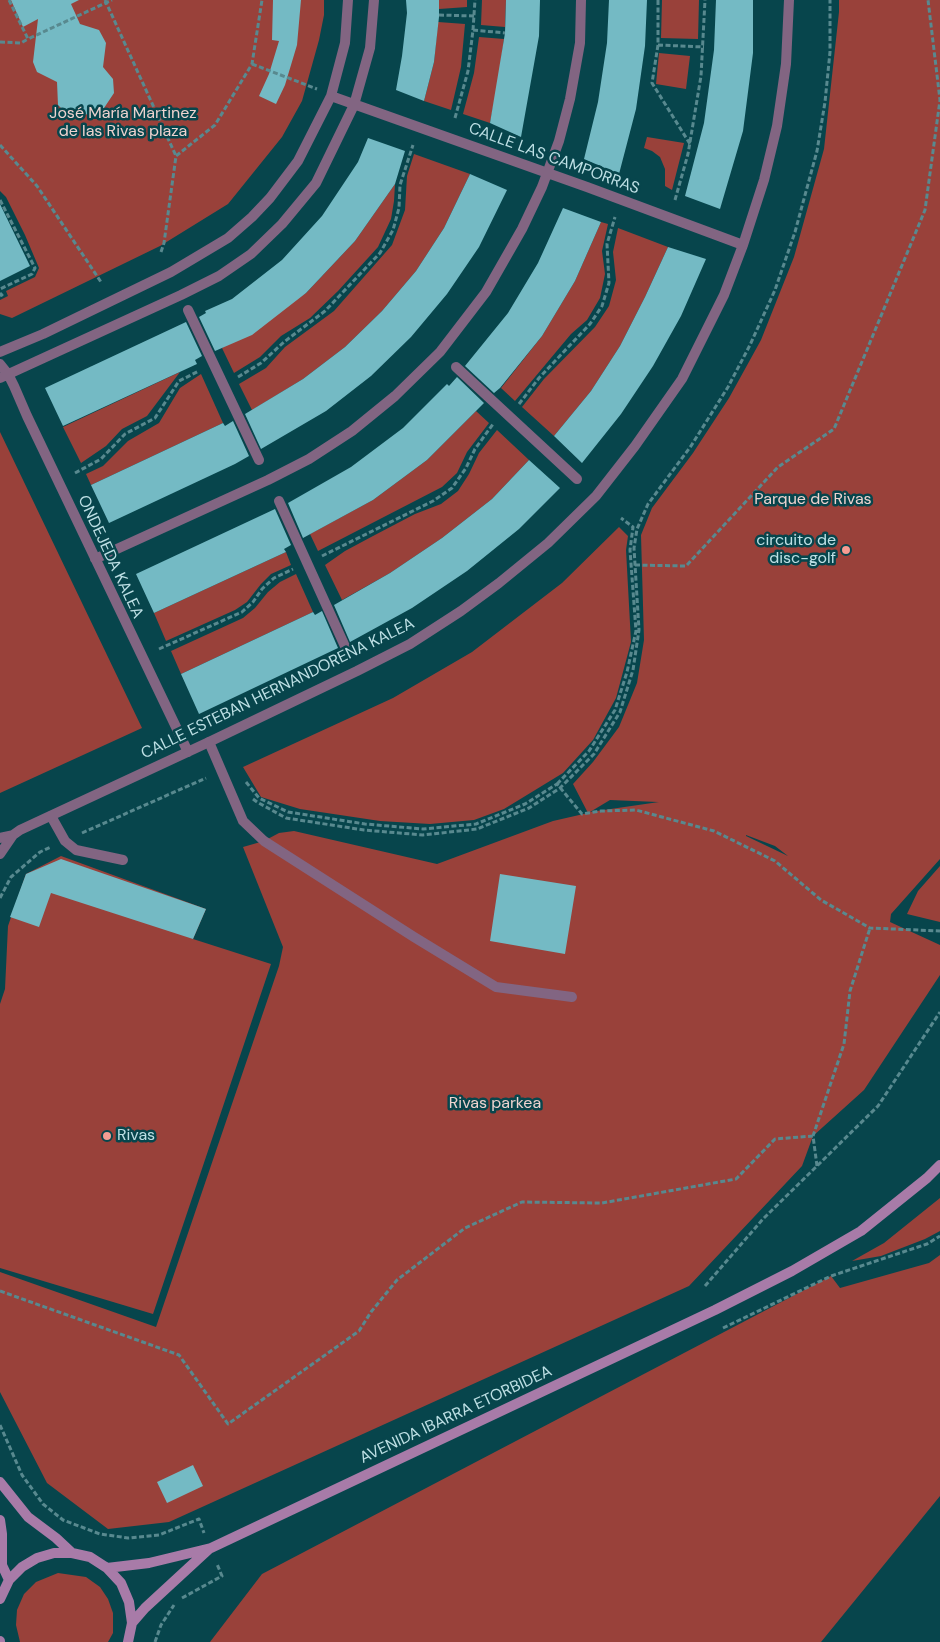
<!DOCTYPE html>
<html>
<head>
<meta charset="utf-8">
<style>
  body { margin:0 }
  canvas { display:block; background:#07454c }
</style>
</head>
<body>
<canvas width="940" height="1642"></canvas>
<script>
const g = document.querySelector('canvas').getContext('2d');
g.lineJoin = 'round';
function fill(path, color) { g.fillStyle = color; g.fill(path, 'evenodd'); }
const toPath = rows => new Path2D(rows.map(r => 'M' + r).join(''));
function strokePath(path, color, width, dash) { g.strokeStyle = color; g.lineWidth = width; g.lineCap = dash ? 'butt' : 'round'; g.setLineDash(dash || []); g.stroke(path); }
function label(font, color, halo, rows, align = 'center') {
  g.font = font + ' "DM Sans",sans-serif'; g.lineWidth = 5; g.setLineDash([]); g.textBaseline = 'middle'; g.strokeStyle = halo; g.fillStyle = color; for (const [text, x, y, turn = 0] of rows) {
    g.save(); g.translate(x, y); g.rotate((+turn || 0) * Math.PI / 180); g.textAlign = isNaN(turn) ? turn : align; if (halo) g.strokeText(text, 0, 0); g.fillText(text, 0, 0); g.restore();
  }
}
fill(toPath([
  [0,0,324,0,324,15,319,40,302,101,282,137,228,204,160,246,12,318,0,314,0,300,8,296,6,291,35,277,39,268,25,235,6,197,0,191],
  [439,0,467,0,467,7,439,9],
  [482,0,506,0,505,27,481,25],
  [662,0,699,0,698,39,661,38],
  [839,0,940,0,940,859,891,914,890,922,940,945,940,975,864,1090,813,1136,802,1166,689,1286,169,1522,108,1529,47,1483,0,1392,0,1272,156,1327,279,966,283,947,243,847,264,841,279,833,294,831,437,864,553,821,588,813,573,784,593,762,619,727,637,683,644,640,641,535,652,508,693,453,729,398,761,340,794,257,824,149,839,12],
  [610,800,658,802,659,802,590,812],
  [746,835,775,846,788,856,746,836],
  [438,22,465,24,461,67,451,110,424,101,434,62],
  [479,37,504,39,498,82,490,123,463,114,474,73],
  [659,53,690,56,686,89,656,84],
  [647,137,684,143,672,190,665,186,665,169,660,157,652,151,644,148],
  [414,154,470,174,444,228,416,271,382,311,345,347,303,379,252,410,239,384,266,368,285,347,334,311,392,245,405,210,407,176],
  [395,184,394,201,391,219,378,247,338,291,310,318,281,336,260,357,234,373,222,348,306,293,355,241],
  [601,222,608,224,602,251,605,274,600,298,587,320,571,334,515,401,501,388,542,336,575,281],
  [618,228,668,247,645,297,620,346,591,391,554,436,522,407,544,379,595,327,609,306,616,280,613,252],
  [180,372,147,416,122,429,106,446,81,463,63,427],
  [201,374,223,423,91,485,86,474,103,466,128,441,159,423,180,388],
  [476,411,489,423,467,452,457,473,442,487,318,551,310,534,373,500,427,460],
  [497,430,529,460,492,499,442,538,390,573,342,600,325,565,345,551,373,536,415,514,441,504,458,491,469,474,479,453],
  [0,432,142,728,0,793],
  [619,527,628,536,626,550,631,642,616,698,593,740,563,773,504,809,474,820,430,824,380,821,300,809,261,797,243,767,393,698,472,652,562,583],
  [286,552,291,565,271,574,261,584,247,602,235,610,166,641,154,613],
  [296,574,313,612,181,674,171,651,243,618,255,608,268,592,280,582],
  [61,856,206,909,193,939,271,964,153,1314,0,1268,0,1004,5,989,8,926,26,874],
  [940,866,940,922,907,914,918,891],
  [940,1198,940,1231,925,1239,881,1256,852,1261,884,1243],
  [940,1255,940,1496,821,1642,210,1642,262,1574,831,1276,840,1288,929,1263],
  [58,1573,86,1577,100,1587,108,1599,113,1613,113,1633,108,1642,20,1642,16,1625,17,1610,24,1594,36,1582]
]), '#99413a');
fill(toPath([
  [11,0,79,0,71,4,80,24,99,30,106,43,103,67,113,79,114,93,104,108,95,114,73,115,66,113,58,105,57,82,37,72,33,62,38,19,23,27],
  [273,0,301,0,297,45,285,85,276,104,259,96,269,74,279,41,272,40],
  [406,0,439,0,439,17,434,62,424,101,396,90,402,56,407,13],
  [506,0,540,0,539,36,521,137,490,123,505,33],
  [609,0,647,0,645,46,636,109,619,174,584,159,598,102,607,43],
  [716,0,753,0,753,53,743,131,720,209,685,196,704,123,714,50],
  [368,138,405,151,395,184,355,241,306,293,252,335,215,351,199,317,206,313,205,311,232,299,282,260,322,216,358,162],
  [470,174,507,190,479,247,447,294,411,337,371,376,326,411,261,449,245,414,303,379,345,347,382,311,416,271,444,228],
  [0,204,30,266,0,281],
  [563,208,601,222,575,281,542,336,500,388,494,393,465,366,508,313,538,263],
  [668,247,706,259,681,316,653,366,621,414,582,463,554,436,591,391,620,346,645,297],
  [186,322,202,356,195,360,197,364,63,426,45,388],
  [457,377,484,403,427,460,373,500,303,538,288,503,351,467,403,428,447,384,449,386],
  [233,421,249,456,235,464,109,523,91,485,223,423,225,426],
  [529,460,560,488,519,529,467,571,412,608,350,642,334,605,390,573,442,538,492,499],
  [275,509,291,545,284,549,286,552,154,613,136,574],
  [322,611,338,648,199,714,181,674,313,612,315,615],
  [61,859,206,909,193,939,51,893,39,927,10,917,26,874],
  [500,874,576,886,565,954,490,941],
  [193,1465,203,1486,167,1503,157,1482]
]), '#74bac4');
strokePath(toPath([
  [9,0,28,39,112,0],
  [105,0,176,156],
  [658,0,658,45,652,83,690,144],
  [439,15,474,16],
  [473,30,505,33],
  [0,42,21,43,28,39],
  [658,45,704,47],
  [252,64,317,89],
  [455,118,468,71,473,30,475,0],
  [0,145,37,186,101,282],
  [0,200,35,268,32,274,0,289],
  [675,200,688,154,701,76,705,0],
  [161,252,164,243,176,156,215,125,252,64,262,0],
  [0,293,2,295,0,296],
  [238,377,261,363,284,342,325,311,380,253,393,230,399,208,400,185,413,145],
  [519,404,539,378,590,324,602,306,609,283,607,244,615,217],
  [75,473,101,459,125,434,155,418,179,381,199,371],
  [322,556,433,501,452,488,466,468,475,449,493,424],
  [635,565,686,566,778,467,834,429,925,210,940,100,928,0],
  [159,649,242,612,253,602,262,589,274,578,293,569],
  [246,782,259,798,288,812,365,824,423,829,476,824,525,804,557,784,582,814,601,811,636,810,714,831,775,861,821,900,870,928,940,931],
  [557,784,589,751,615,710,627,672,636,631,630,550,633,527,621,518],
  [253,799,257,802,286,818,364,830,423,835,477,829,529,808,560,788,594,754,620,712,633,670,639,630,634,548,637,529,648,504,691,446,728,387,750,345,775,290,795,232,817,151,825,102,830,52,830,0],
  [82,833,206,778],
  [0,898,11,877,40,852,51,847],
  [817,1166,813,1136,844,1044,850,991,870,928],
  [705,1286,763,1219,878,1106,940,1012],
  [0,1291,179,1355,228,1424,359,1331,371,1312,397,1280,465,1228,522,1202,602,1203,736,1179,775,1139,813,1136],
  [723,1328,831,1276,927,1244,940,1236],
  [0,1425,22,1475,43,1504,63,1520,100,1534,128,1538,159,1535,199,1519,204,1533],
  [182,1598,222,1576,217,1564],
  [155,1642,161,1625,174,1605]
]), '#58898f', 3, [5, 2.5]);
strokePath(toPath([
  [209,742,243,821,264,841,414,937,496,987,572,997],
  [51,816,65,841,76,850,123,860]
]), '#826582', 10);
strokePath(toPath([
  [331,96,587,187,743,245],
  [188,310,259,460],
  [0,352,43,334,171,272,228,238,252,217,270,198,298,161,331,96,345,43,348,0],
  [0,364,8,374,14,386,27,416,188,752],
  [456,367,577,479],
  [0,378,181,295,219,276,251,254,282,224,316,183,354,105,370,48,374,0],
  [279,501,348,653],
  [95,559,268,480,309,459,352,431,395,396,440,352,486,292,522,229,542,187,559,141,570,99,580,43,581,0],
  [0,838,13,835,20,830,209,742,357,671,410,644,461,611,499,583,548,543,596,496,635,446,682,379,724,295,743,245,764,180,777,126,786,64,789,0],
  [0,854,13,835]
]), '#826582', 10);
strokePath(toPath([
  [0,1482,28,1517,56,1538,72,1553],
  [0,1520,2,1534,2,1565,9,1580],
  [107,1568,149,1563,211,1548,715,1310,792,1271,861,1231,927,1178,940,1165],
  [0,1599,9,1580,22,1567,37,1558,54,1553,72,1553,90,1557,107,1568,121,1583,129,1602,132,1623,128,1642],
  [132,1623,145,1608,209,1549],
  [0,1641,0,1642]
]), '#a87ba8', 10);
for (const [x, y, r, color] of [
  [846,550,5,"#f59c92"],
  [107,1136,5,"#f59c92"]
]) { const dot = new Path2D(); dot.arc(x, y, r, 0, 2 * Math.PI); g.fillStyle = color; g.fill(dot); strokePath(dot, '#07454c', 2); }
label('16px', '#eed3cf', '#07454c', [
  ["José María Martinez",123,114],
  ["de las Rivas plaza",123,132],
  ["Parque de Rivas",813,500],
  ["Rivas parkea",495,1104]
]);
label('16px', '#bee0e5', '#07454c', [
  ["CALLE LAS CAMPORRAS",554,159,20],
  ["ONDEJEDA KALEA",110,557,65],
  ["CALLE ESTEBAN HERNANDORENA KALEA",278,689,-26],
  ["AVENIDA IBARRA ETORBIDEA",456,1415,-25]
]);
label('16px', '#bee0e5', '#07454c', [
  ["circuito de",836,541],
  ["disc-golf",836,559],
  ["Rivas",117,1136,"left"]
], 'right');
</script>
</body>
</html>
